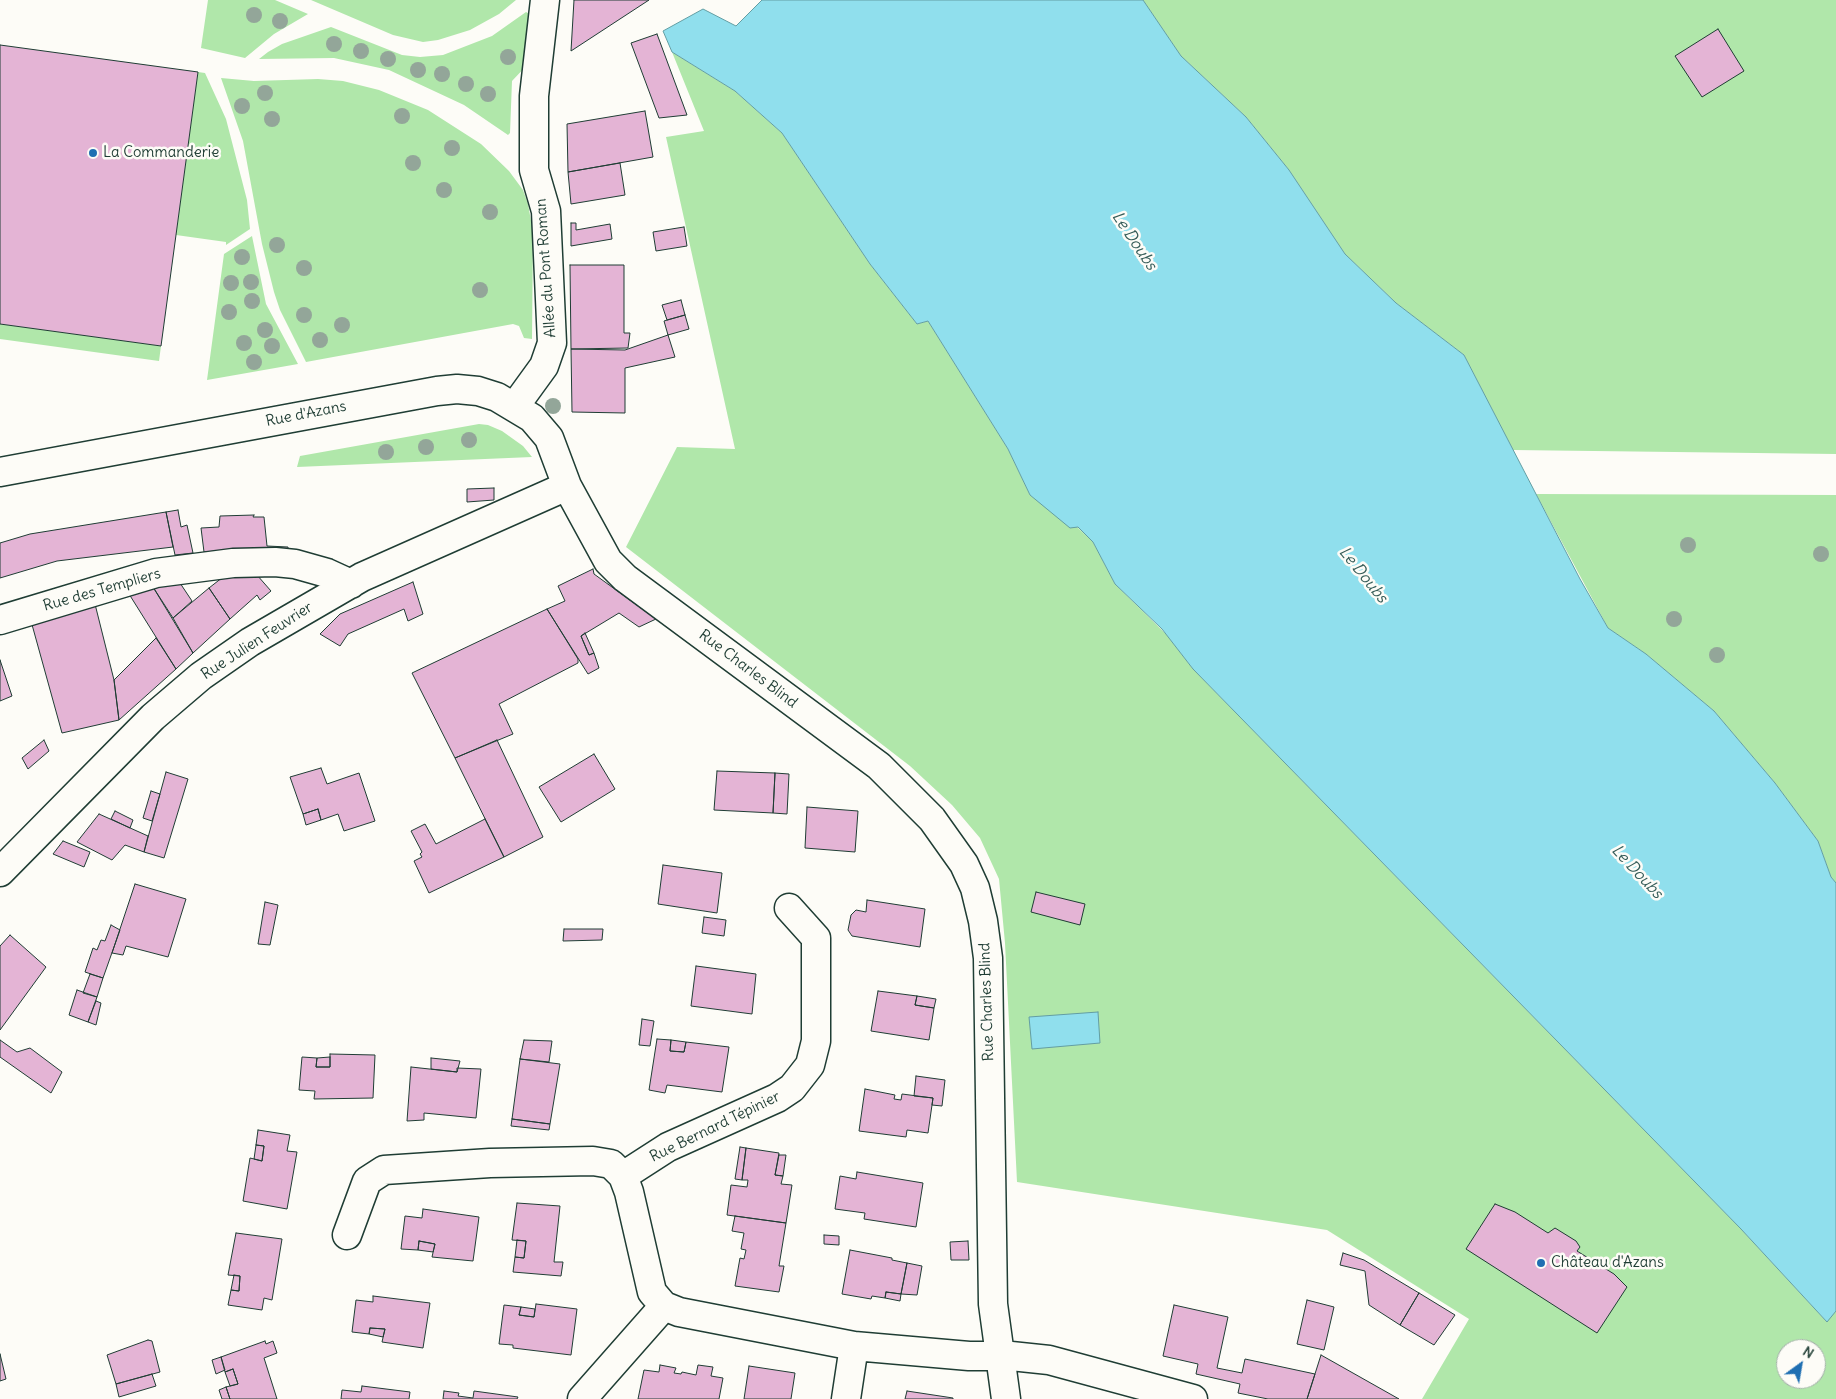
<!DOCTYPE html>
<html>
<head>
<meta charset="utf-8">
<style>
  body { margin:0 }
  #map { position:relative; width:1836px; height:1399px; overflow:hidden; background:#fdfcf7; font-family:Delius,sans-serif }
  canvas { display:block }
  .north { position:absolute; left:1776px; top:1339px; width:50px; height:50px; box-sizing:border-box; background:#fdfcf7; border:1px solid #a4b0a9; border-radius:50%; rotate:32deg; font-size:14px; font-weight:700; line-height:20px; text-align:center; color:#1f3d34 }
  .north::after { content:''; display:block; margin:auto; width:18px; height:22px; background:#1f6fb2; clip-path:polygon(50% 0,100% 100%,50% 72%,0 100%) }
</style>
</head>
<body>
<div id="map">
<canvas width="1836" height="1399"></canvas>
<div class="north">N</div>
</div>
<script>
const g = document.querySelector('canvas').getContext('2d');
g.lineJoin = 'round';
function fill(path, color) { g.fillStyle = color; g.fill(path, 'evenodd'); }
const toPath = rows => new Path2D(rows.map(r => 'M' + r).join(''));
function strokePath(path, color, width, dash) { g.strokeStyle = color; g.lineWidth = width; g.lineCap = dash ? 'butt' : 'round'; g.setLineDash(dash || []); g.stroke(path); }
function label(font, color, halo, rows, align = 'center') {
  g.font = font + ' Delius,sans-serif'; g.lineWidth = 5; g.setLineDash([]); g.textBaseline = 'middle'; g.strokeStyle = halo; g.fillStyle = color; for (const [text, x, y, turn = 0] of rows) {
    g.save(); g.translate(x, y); g.rotate((+turn || 0) * Math.PI / 180); g.textAlign = isNaN(turn) ? turn : align; if (halo) g.strokeText(text, 0, 0); g.fillText(text, 0, 0); g.restore();
  }
}
fill(toPath([
  [208,0,275,0,308,14,274,34,245,58,201,48],
  [311,0,516,0,499,14,470,30,438,40,423,42,393,35],
  [1143,0,1836,0,1836,454,1513,450,1464,355,1396,303,1345,254,1289,170,1246,117,1181,56],
  [526,12,532,15,529,63,512,81,510,133,508,135,464,105,389,70,334,58,259,59,268,52,282,44,331,27,402,55,420,57,443,55,492,36],
  [672,52,735,91,782,133,870,264,917,324,928,321,1008,449,1030,495,1077,527,1093,542,1115,584,1167,635,1193,669,1741,1229,1826,1321,1836,1311,1836,1399,1422,1399,1469,1319,1327,1230,1017,1182,1005,943,999,879,980,838,952,805,910,766,626,547,677,447,735,449,666,137,704,131],
  [1786,1349,1816,1349,1816,1379,1786,1379],
  [198,72,205,73,226,119,247,200,250,229,226,245,226,242,176,235],
  [221,78,254,81,318,79,343,81,379,90,428,110,481,144,509,171,523,190,528,204,533,232,532,339,524,338,519,326,513,324,306,362,280,310,274,292,262,244,243,141],
  [252,236,266,304,298,364,207,380,224,254],
  [0,324,161,346,159,361,0,339],
  [479,424,488,425,502,431,523,446,532,457,297,467,300,456],
  [1536,494,1836,495,1836,883,1831,877,1818,841,1775,783,1714,711,1646,654,1608,628]
]), '#b0e7aa');
const water = toPath([
  [762,0,1143,0,1181,56,1246,117,1289,170,1345,254,1396,303,1464,355,1580,579,1608,628,1646,654,1714,711,1775,783,1818,841,1831,877,1836,883,1836,1311,1827,1322,1741,1229,1193,669,1162,629,1115,584,1093,542,1078,527,1070,528,1030,495,1008,449,928,321,917,324,870,264,782,133,735,91,672,52,663,31,703,9,736,26,762,0],
  [1098,1012,1100,1043,1032,1049,1029,1017,1098,1012]
]);
fill(water, '#90dfed');
strokePath(water, '#639ea3', 1);
const building = toPath([
  [574,0,649,0,571,51,574,0],
  [1718,29,1744,71,1702,97,1675,56,1718,29],
  [657,34,687,115,659,118,631,43,657,34],
  [0,45,198,72,161,346,0,324,0,45],
  [645,111,653,157,568,172,567,124,645,111],
  [620,163,625,195,571,204,568,172,620,163],
  [571,223,576,223,576,230,610,224,612,239,571,246,571,223],
  [684,227,687,246,656,251,653,232,684,227],
  [570,265,624,265,624,333,630,333,628,348,571,349,570,265],
  [681,300,685,315,667,320,662,305,681,300],
  [685,315,689,329,668,335,664,321,685,315],
  [668,335,675,357,625,368,625,413,572,412,571,349,625,350,668,335],
  [494,488,494,500,467,502,467,489,494,488],
  [178,510,181,527,187,525,193,553,175,555,166,512,178,510],
  [166,512,173,547,57,561,0,578,0,543,30,534,166,512],
  [254,515,253,517,264,517,267,546,288,547,288,552,241,555,242,549,204,552,201,528,219,527,220,516,254,515],
  [593,569,594,574,656,619,639,627,619,613,581,636,589,655,594,653,599,668,588,674,547,609,565,601,558,586,593,569],
  [257,575,271,591,260,600,257,595,230,619,209,588,223,577,257,575],
  [178,580,192,601,173,618,153,587,178,580],
  [413,582,423,614,408,621,404,609,348,634,340,646,320,634,340,614,413,582],
  [153,587,193,653,176,669,129,594,153,587],
  [209,588,230,619,193,653,173,618,209,588],
  [95,604,114,680,119,720,62,733,31,621,95,604],
  [547,609,578,659,578,663,499,704,513,734,455,758,412,673,547,609],
  [585,633,594,653,589,655,581,636,585,633],
  [156,638,176,669,119,720,114,680,156,638],
  [0,660,12,696,0,701,0,660],
  [44,740,49,751,28,769,22,758,44,740],
  [497,740,543,837,504,857,455,758,497,740],
  [594,754,615,789,561,822,539,787,594,754],
  [321,768,327,784,359,773,375,821,344,831,338,814,321,820,318,809,303,814,290,777,321,768],
  [717,771,775,773,773,813,714,810,717,771],
  [166,772,188,779,164,858,144,852,166,772],
  [775,773,789,774,787,814,773,813,775,773],
  [151,791,160,794,152,821,143,818,151,791],
  [807,807,858,811,855,852,805,848,807,807],
  [318,809,321,820,306,825,303,814,318,809],
  [115,811,133,820,130,828,111,819,115,811],
  [99,814,148,836,144,852,125,845,112,860,77,842,99,814],
  [485,819,504,857,429,893,414,861,422,857,420,854,422,852,411,831,425,824,436,844,485,819],
  [63,841,90,852,84,867,53,854,63,841],
  [663,865,722,873,717,913,658,904,663,865],
  [135,884,186,899,168,957,126,946,123,955,112,953,135,884],
  [1036,892,1085,904,1080,925,1031,912,1036,892],
  [867,900,925,909,920,947,852,936,848,930,851,915,856,910,866,912,867,900],
  [265,902,278,905,270,945,258,944,265,902],
  [704,917,726,920,724,936,702,933,704,917],
  [111,925,120,930,103,978,85,972,93,948,97,950,101,940,105,941,111,925],
  [564,929,603,929,602,940,563,941,564,929],
  [10,935,46,967,0,1030,0,946,10,935],
  [696,966,756,974,752,1014,691,1006,696,966],
  [90,974,103,978,97,997,83,993,90,974],
  [77,990,97,997,88,1022,69,1015,77,990],
  [878,991,917,996,915,1005,934,1008,929,1040,871,1031,878,991],
  [917,996,936,999,934,1008,915,1005,917,996],
  [96,1001,101,1003,96,1025,88,1022,96,1001],
  [642,1019,654,1021,650,1046,639,1045,642,1019],
  [657,1039,671,1040,670,1051,684,1052,686,1042,729,1047,722,1092,667,1085,665,1093,649,1090,657,1039],
  [0,1040,17,1052,30,1048,62,1072,51,1093,0,1057,0,1040],
  [524,1040,552,1041,549,1062,520,1059,524,1040],
  [671,1040,686,1042,684,1052,670,1051,671,1040],
  [330,1054,375,1055,373,1098,314,1099,315,1091,299,1090,302,1057,317,1058,316,1067,330,1067,330,1054],
  [330,1057,330,1067,316,1067,317,1058,330,1057],
  [431,1058,460,1061,457,1072,431,1069,431,1058],
  [520,1059,560,1064,550,1124,512,1119,520,1059],
  [411,1067,457,1072,457,1068,481,1069,476,1118,424,1113,424,1120,407,1121,411,1067],
  [916,1076,945,1080,942,1106,932,1105,933,1098,914,1096,916,1076],
  [865,1089,895,1095,894,1099,901,1100,902,1094,933,1098,928,1133,907,1130,906,1137,859,1131,865,1089],
  [512,1119,550,1124,549,1130,511,1126,512,1119],
  [258,1130,290,1135,287,1151,297,1152,287,1209,243,1201,250,1158,262,1161,264,1146,256,1145,258,1130],
  [256,1145,264,1146,262,1161,254,1159,256,1145],
  [740,1147,746,1148,742,1180,735,1179,740,1147],
  [746,1148,779,1153,775,1175,783,1176,781,1184,792,1185,786,1223,727,1215,731,1185,747,1187,748,1180,742,1180,746,1148],
  [779,1155,786,1155,783,1176,775,1175,779,1155],
  [857,1172,923,1183,916,1227,864,1219,865,1213,835,1209,840,1176,856,1179,857,1172],
  [517,1203,560,1206,554,1262,563,1262,561,1276,513,1272,515,1257,524,1258,526,1241,512,1240,517,1203],
  [1495,1204,1515,1212,1548,1233,1555,1228,1576,1241,1580,1247,1577,1251,1614,1274,1627,1287,1597,1333,1466,1249,1495,1204],
  [423,1209,479,1217,473,1261,432,1257,435,1244,419,1241,418,1250,401,1249,405,1216,422,1218,423,1209],
  [735,1216,786,1223,779,1266,784,1266,779,1292,735,1286,740,1258,744,1259,746,1250,741,1249,744,1233,732,1231,735,1216],
  [236,1233,282,1239,272,1300,264,1298,262,1310,228,1305,231,1290,239,1291,240,1276,228,1275,236,1233],
  [824,1235,839,1236,839,1245,824,1244,824,1235],
  [517,1240,526,1241,524,1258,515,1257,517,1240],
  [419,1241,435,1244,433,1252,418,1250,419,1241],
  [968,1241,969,1260,951,1260,950,1242,968,1241],
  [850,1250,892,1258,892,1260,907,1263,901,1294,886,1292,885,1298,872,1296,871,1299,842,1294,850,1250],
  [1343,1253,1364,1260,1419,1293,1400,1325,1369,1305,1365,1271,1340,1265,1343,1253],
  [907,1263,922,1266,917,1295,901,1294,907,1263],
  [234,1275,240,1276,239,1291,231,1290,234,1275],
  [886,1292,901,1294,900,1301,885,1298,886,1292],
  [1419,1293,1455,1315,1434,1345,1400,1325,1419,1293],
  [373,1296,430,1303,423,1348,382,1342,385,1329,370,1328,369,1334,352,1332,356,1300,373,1302,373,1296],
  [1307,1300,1334,1307,1324,1350,1297,1344,1307,1300],
  [536,1304,577,1309,571,1355,513,1348,513,1345,499,1344,504,1305,521,1307,519,1315,534,1317,536,1304],
  [1174,1305,1228,1317,1217,1368,1242,1373,1245,1359,1315,1374,1307,1399,1268,1399,1238,1393,1240,1384,1196,1374,1198,1364,1163,1356,1174,1305],
  [521,1307,535,1309,534,1317,519,1315,521,1307],
  [370,1328,385,1329,383,1337,369,1334,370,1328],
  [148,1340,152,1341,160,1372,116,1384,107,1355,148,1340],
  [265,1341,266,1344,273,1341,277,1353,264,1358,277,1399,230,1399,226,1387,238,1384,233,1369,225,1372,221,1357,265,1341],
  [0,1354,6,1379,0,1381,0,1354],
  [1321,1355,1399,1399,1307,1399,1321,1355],
  [221,1357,225,1370,216,1374,212,1360,221,1357],
  [660,1365,676,1368,674,1373,681,1374,682,1372,696,1375,698,1365,713,1367,711,1376,723,1378,719,1399,638,1399,644,1370,659,1372,660,1365],
  [749,1366,795,1373,791,1399,744,1399,749,1366],
  [233,1369,238,1384,230,1386,225,1372,233,1369],
  [152,1374,156,1386,119,1397,116,1384,152,1374],
  [362,1386,410,1392,409,1399,341,1399,342,1390,361,1392,362,1386],
  [226,1387,230,1399,222,1399,219,1390,226,1387],
  [444,1391,459,1393,458,1396,473,1398,474,1391,518,1397,517,1399,443,1399,444,1391],
  [907,1391,953,1398,953,1399,905,1399,907,1391]
]);
fill(building, '#e4b4d5');
strokePath(building, '#1f3d34', 1);
const minor = toPath([
  [515,406,544,366,552,343,546,211,534,170,534,96,545,0],
  [0,472,437,391,457,389,478,391,497,397,532,418,549,438,567,486,608,561,625,578,879,766,932,819,964,864,975,888,983,921,988,958,993,1304,1006,1399],
  [0,620,156,573,233,563,275,562,295,564,327,573,351,584],
  [0,872,153,717,201,676,250,642,362,577,567,486],
  [623,1176,668,1147,777,1098,792,1088,810,1065,816,1041,816,938,789,908],
  [347,1235,367,1181,384,1170,490,1163,593,1161,611,1164,623,1176,629,1192,652,1292,664,1306,679,1312,854,1346,969,1356,1011,1356,1049,1360,1193,1399],
  [582,1399,664,1306],
  [846,1399,854,1346]
]);
strokePath(minor, '#1f3d34', 31);
strokePath(minor, '#fdfcf7', 28);
g.fillStyle = '#93a699';
for (const [x, y] of [
  [254,15],
  [280,21],
  [334,44],
  [361,51],
  [508,57],
  [388,59],
  [418,70],
  [442,74],
  [466,84],
  [265,93],
  [488,94],
  [242,106],
  [402,116],
  [272,119],
  [452,148],
  [413,163],
  [444,190],
  [490,212],
  [277,245],
  [242,257],
  [304,268],
  [251,282],
  [231,283],
  [480,290],
  [252,301],
  [229,312],
  [304,315],
  [342,325],
  [265,330],
  [320,340],
  [244,343],
  [272,346],
  [254,362],
  [553,406],
  [469,440],
  [426,447],
  [386,452],
  [1688,545],
  [1821,554],
  [1674,619],
  [1717,655]
]) { g.beginPath(); g.arc(x, y, 8, 0, 2 * Math.PI); g.fill(); }
for (const [x, y, r, color] of [
  [93,153,5,"#1f6fb2"],
  [1541,1263,5,"#1f6fb2"]
]) { const dot = new Path2D(); dot.arc(x, y, r, 0, 2 * Math.PI); g.fillStyle = color; g.fill(dot); strokePath(dot, '#fdfcf7', 2); }
label('15px', '#1f3d34', '#fdfcf7', [
  ["La Commanderie",103,153],
  ["Château d'Azans",1551,1263]
], 'left');
label('15px', '#1f3d34', '#fdfcf7', [
  ["Allée du Pont Roman",546,268,-94],
  ["Rue d'Azans",306,414,-11],
  ["Rue des Templiers",102,590,-16],
  ["Rue Julien Feuvrier",257,641,-33],
  ["Rue Charles Blind",748,669,37],
  ["Rue Charles Blind",987,1002,-92],
  ["Rue Bernard Tépinier",715,1127,-26]
]);
label('italic 16px', '#365d59', '#fdfcf7', [
  ["Le Doubs",1134,241,56],
  ["Le Doubs",1363,575,51],
  ["Le Doubs",1637,872,47]
]);
</script>
</body>
</html>
